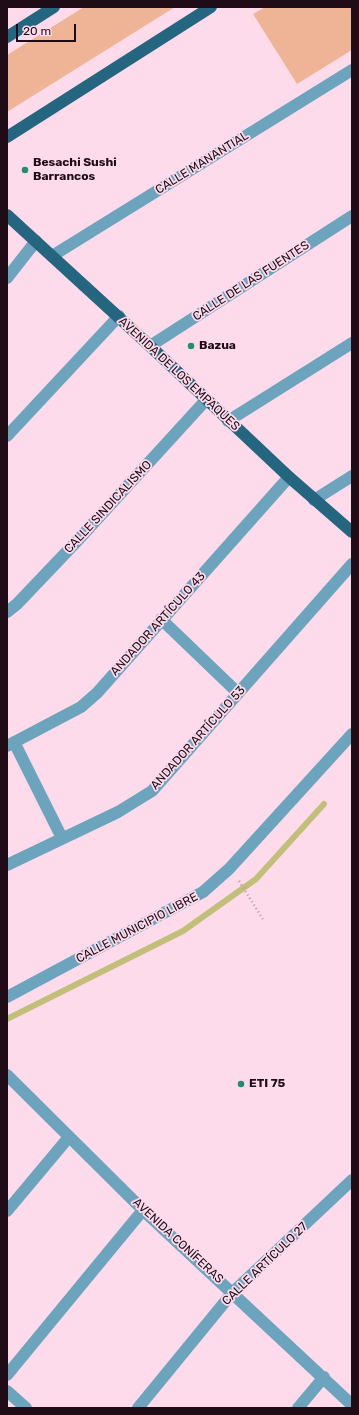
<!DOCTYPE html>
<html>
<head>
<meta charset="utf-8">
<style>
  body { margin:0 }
  #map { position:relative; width:359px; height:1415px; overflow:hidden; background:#fedbeb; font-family:Rubik,sans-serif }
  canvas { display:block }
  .frame { position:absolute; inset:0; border:8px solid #1f0c16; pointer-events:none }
  .scale { position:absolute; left:16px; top:24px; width:60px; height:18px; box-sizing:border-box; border:2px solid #1f0c16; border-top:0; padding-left:5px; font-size:12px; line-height:14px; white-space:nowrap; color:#1f0c16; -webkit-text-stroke:3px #fedbeb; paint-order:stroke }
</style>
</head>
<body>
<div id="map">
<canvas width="359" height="1415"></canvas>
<div class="frame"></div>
<div class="scale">20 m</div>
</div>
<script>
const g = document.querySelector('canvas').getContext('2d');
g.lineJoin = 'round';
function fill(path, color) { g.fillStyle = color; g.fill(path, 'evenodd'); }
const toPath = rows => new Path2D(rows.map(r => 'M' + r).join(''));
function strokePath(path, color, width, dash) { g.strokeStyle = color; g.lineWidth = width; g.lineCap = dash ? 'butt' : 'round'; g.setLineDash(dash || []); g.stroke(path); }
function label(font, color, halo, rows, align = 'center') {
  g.font = font + ' Rubik,sans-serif'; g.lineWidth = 3.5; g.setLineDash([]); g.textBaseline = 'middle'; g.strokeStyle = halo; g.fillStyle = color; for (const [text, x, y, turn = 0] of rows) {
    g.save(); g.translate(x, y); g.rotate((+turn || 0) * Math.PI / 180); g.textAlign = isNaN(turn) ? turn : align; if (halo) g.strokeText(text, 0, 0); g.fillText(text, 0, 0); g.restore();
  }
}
fill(toPath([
  [84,7,175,7,7,112,7,55],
  [265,7,352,7,352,50,297,84,253,14]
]), '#efb496');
strokePath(toPath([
  [7,1019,183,931,256,879,324,804]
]), '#c0c079', 6);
strokePath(toPath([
  [239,881,264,921]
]), '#b799a8', 2.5, [1, 3]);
strokePath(toPath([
  [52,256,352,70],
  [7,278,36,241],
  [150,346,352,216],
  [228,421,352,343],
  [7,436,119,316],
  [314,500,352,476],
  [7,612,17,604,78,540,206,400],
  [161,619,238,693],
  [14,742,62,838],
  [7,746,81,707,97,693,289,477],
  [7,865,118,812,152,791,352,564],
  [7,997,203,892,229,869,352,734],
  [7,1075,143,1210,352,1405],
  [7,1211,69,1137],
  [7,1375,143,1210],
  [7,1391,26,1408],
  [138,1408,233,1292,352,1180],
  [298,1408,324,1377]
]), '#6da4bd', 12);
strokePath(toPath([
  [7,37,54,7],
  [7,137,211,7],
  [7,215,150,346,289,477,352,532]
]), '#246680', 12);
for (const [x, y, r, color] of [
  [25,170,4,"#208e6e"],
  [191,346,4,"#208e6e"],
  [241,1084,4,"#208e6e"]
]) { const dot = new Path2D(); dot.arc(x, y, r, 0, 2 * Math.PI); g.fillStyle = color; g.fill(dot); strokePath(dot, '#fedbeb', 1.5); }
label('bold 12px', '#1f0c16', '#fedbeb', [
  ["Besachi Sushi",33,163],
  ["Barrancos",33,177],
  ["Bazua",199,346],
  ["ETI 75",249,1084]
], 'left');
label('12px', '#1f0c16', '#fedbeb', [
  ["CALLE MANANTIAL",202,163,-32],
  ["CALLE DE LAS FUENTES",251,281,-33],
  ["AVENIDA DE LOS EMPAQUES",179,374,43],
  ["CALLE SINDICALISMO",108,507,-47],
  ["ANDADOR ARTÍCULO 43",158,624,-48],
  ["ANDADOR ARTÍCULO 53",198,738,-48],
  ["CALLE MUNICIPIO LIBRE",137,928,-28],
  ["AVENIDA CONÍFERAS",178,1241,43],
  ["CALLE ARTÍCULO 27",265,1264,-44]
]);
</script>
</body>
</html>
